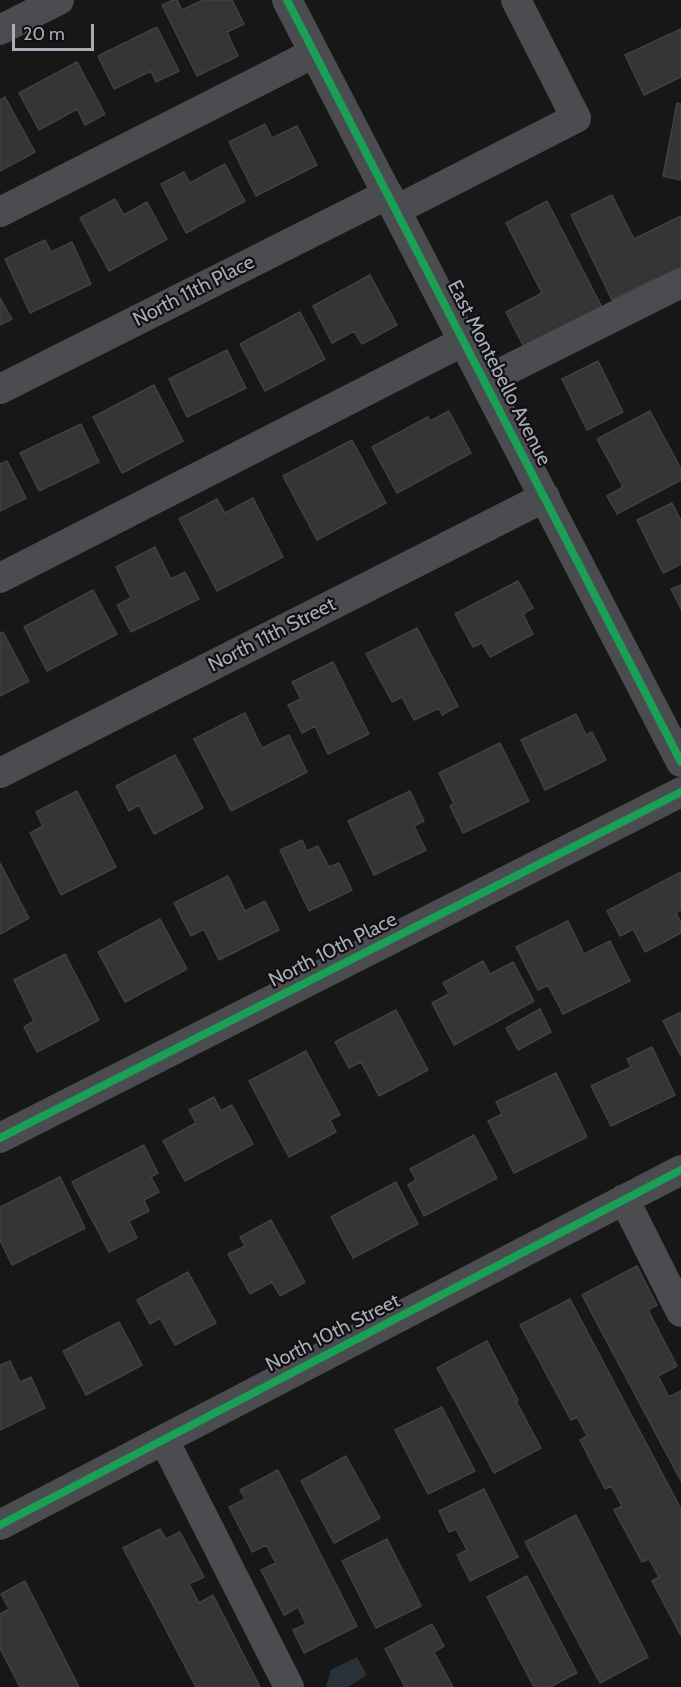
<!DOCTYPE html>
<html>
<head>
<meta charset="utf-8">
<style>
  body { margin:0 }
  #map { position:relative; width:681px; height:1687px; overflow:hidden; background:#171717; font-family:Cabin,sans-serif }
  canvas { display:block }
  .scale { position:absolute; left:12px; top:24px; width:82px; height:27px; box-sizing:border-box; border:3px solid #a8adb8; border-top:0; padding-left:8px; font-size:18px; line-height:21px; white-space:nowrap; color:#a8adb8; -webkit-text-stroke:4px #111113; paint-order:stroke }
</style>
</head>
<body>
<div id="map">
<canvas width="681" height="1687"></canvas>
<div class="scale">20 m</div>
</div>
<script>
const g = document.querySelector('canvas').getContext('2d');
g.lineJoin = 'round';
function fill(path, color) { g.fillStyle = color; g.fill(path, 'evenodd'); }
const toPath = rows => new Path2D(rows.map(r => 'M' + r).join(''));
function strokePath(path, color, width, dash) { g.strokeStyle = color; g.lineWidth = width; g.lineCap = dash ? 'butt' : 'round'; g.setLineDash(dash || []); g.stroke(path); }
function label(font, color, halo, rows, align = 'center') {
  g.font = font + ' Cabin,sans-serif'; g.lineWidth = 4.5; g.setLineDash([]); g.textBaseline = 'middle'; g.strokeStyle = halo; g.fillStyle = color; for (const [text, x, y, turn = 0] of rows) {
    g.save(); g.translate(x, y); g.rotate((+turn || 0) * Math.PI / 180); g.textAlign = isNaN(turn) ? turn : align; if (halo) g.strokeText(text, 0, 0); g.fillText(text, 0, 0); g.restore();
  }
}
fill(toPath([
  [357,1657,367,1675,348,1687,326,1687,331,1670]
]), '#2a3239');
const building = toPath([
  [173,0,177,0,182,10,203,0,232,0,244,24,227,32,238,56,197,76,162,5,173,0],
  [157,27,179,71,156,82,151,71,114,89,98,56,157,27],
  [681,29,681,77,644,95,625,55,681,29],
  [77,62,105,114,85,125,77,109,39,130,19,93,77,62],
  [5,97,35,152,0,171,0,100,5,97],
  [677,103,681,104,681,180,663,176,677,103],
  [265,124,272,138,297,126,317,165,256,196,229,142,265,124],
  [225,164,245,201,186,233,161,184,184,172,190,183,225,164],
  [612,195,634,239,681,216,681,276,655,279,612,300,571,215,612,195],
  [115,199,124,215,147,202,167,239,109,271,80,218,115,199],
  [547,201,603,309,525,349,506,312,542,293,506,223,547,201],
  [45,240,51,252,72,242,91,284,30,313,5,259,45,240],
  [370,275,397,325,362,344,354,331,332,343,313,306,370,275],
  [0,298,12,319,0,325,0,298],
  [300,312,325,359,265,391,240,344,300,312],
  [227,350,246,388,187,417,169,379,227,350],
  [598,361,623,412,587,430,562,379,598,361],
  [154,385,183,441,122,473,93,417,154,385],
  [449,411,471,453,397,493,372,447,428,417,430,421,449,411],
  [650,411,681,469,681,480,617,514,607,496,623,487,597,439,650,411],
  [81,424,99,462,39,491,20,453,81,424],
  [352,440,386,503,317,540,283,476,352,440],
  [7,461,26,498,0,511,0,464,7,461],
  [253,498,283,557,217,591,179,519,217,499,225,513,253,498],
  [672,503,681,521,681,564,663,573,637,520,672,503],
  [155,547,171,579,185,572,199,599,131,632,117,605,131,598,116,567,155,547],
  [518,581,533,608,523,614,533,634,490,657,482,643,473,647,455,614,518,581],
  [681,585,681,609,671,589,681,585],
  [93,590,117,634,47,671,24,627,93,590],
  [417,628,458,706,442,715,439,708,414,720,402,697,392,702,366,654,417,628],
  [3,632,29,681,0,696,0,633,3,632],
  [333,662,369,734,328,754,315,726,302,733,288,705,301,699,292,682,333,662],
  [245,713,262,748,289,735,307,772,231,811,194,739,245,713],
  [576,714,586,735,592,732,606,760,545,790,521,740,576,714],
  [500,743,529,801,463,833,450,806,454,804,439,773,500,743],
  [175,755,203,808,154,834,139,805,129,811,116,786,175,755],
  [77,791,116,867,61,895,30,833,43,826,36,812,77,791],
  [410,791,424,821,414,826,426,850,374,875,348,821,410,791],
  [302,840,307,851,318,846,329,867,339,863,352,890,309,911,280,850,302,840],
  [0,863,29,918,0,934,0,863],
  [681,872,681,910,676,913,681,922,681,933,645,952,633,929,620,936,607,911,681,872],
  [228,876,245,911,265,901,279,930,219,960,204,929,191,936,174,903,228,876],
  [160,919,187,969,125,1002,98,952,160,919],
  [568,921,584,954,610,941,630,981,563,1014,548,985,538,990,516,947,568,921],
  [65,954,99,1020,37,1052,24,1027,34,1021,14,980,65,954],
  [483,961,490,974,513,962,534,1001,454,1045,432,1003,449,994,443,983,483,961],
  [540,1009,551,1032,518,1050,506,1028,540,1009],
  [396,1010,428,1070,379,1096,361,1062,349,1068,335,1042,396,1010],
  [681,1012,681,1056,663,1021,681,1012],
  [652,1047,675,1095,611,1126,591,1086,631,1067,627,1059,652,1047],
  [306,1051,340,1115,330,1120,336,1132,289,1157,249,1081,306,1051],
  [556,1073,587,1137,514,1173,488,1121,502,1114,496,1102,556,1073],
  [214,1097,221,1111,232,1105,253,1144,185,1181,163,1141,196,1123,189,1110,214,1097],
  [474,1135,497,1178,424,1216,408,1185,416,1180,410,1169,474,1135],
  [144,1145,158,1173,151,1177,159,1192,144,1200,149,1211,129,1221,137,1238,109,1252,72,1182,144,1145],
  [60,1177,85,1228,12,1265,0,1240,0,1207,60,1177],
  [396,1182,418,1224,353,1258,331,1217,396,1182],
  [271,1220,305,1282,280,1296,272,1282,250,1294,228,1254,245,1246,240,1237,271,1220],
  [637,1266,657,1305,648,1310,677,1366,658,1376,669,1397,681,1391,681,1481,582,1295,637,1266],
  [188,1272,216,1323,175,1345,160,1318,150,1324,137,1300,188,1272],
  [570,1299,681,1509,681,1636,652,1581,659,1577,649,1559,642,1562,614,1510,622,1506,611,1486,605,1489,580,1440,587,1436,577,1417,571,1420,520,1325,570,1299],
  [119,1322,142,1365,86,1395,63,1351,119,1322],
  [487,1341,518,1400,516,1401,541,1448,494,1473,437,1368,487,1341],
  [10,1361,20,1382,31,1377,45,1408,0,1430,0,1365,10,1361],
  [442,1407,475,1471,428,1494,395,1430,442,1407],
  [346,1456,380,1518,334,1543,301,1481,346,1456],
  [278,1470,357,1626,304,1653,293,1630,306,1624,298,1607,284,1615,261,1570,276,1563,266,1545,252,1552,229,1507,245,1499,240,1490,278,1470],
  [484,1489,518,1557,470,1581,457,1555,467,1550,456,1529,449,1532,439,1511,484,1489],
  [576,1515,648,1657,600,1683,525,1542,576,1515],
  [160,1529,166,1539,180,1532,204,1577,189,1584,199,1603,213,1595,260,1687,196,1687,123,1548,160,1529],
  [387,1539,421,1606,376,1628,342,1561,387,1539],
  [527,1576,577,1673,550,1687,534,1687,487,1597,527,1576],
  [25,1581,79,1687,20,1687,0,1648,0,1614,9,1609,1,1594,25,1581],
  [432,1624,444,1646,434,1652,453,1687,405,1687,385,1649,432,1624]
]);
fill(building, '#353536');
strokePath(building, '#3f4043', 1.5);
strokePath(toPath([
  [287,0,681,762],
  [0,30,59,0],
  [396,210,576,118,516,0],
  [0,212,314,53],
  [485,381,681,283],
  [0,389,388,194],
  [0,578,464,341],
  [0,773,545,497],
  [0,1138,681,792],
  [624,1199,681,1312],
  [164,1440,289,1687],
  [0,1525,681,1170]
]), '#4b4c50', 30);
strokePath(toPath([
  [287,0,681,762],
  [0,1138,681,792],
  [0,1525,681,1170]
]), '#1a9f57', 8);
label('20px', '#a8adb8', '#111113', [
  ["North 11th Place",194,291,-27],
  ["East Montebello Avenue",499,373,63],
  ["North 11th Street",272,635,-27],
  ["North 10th Place",333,950,-27],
  ["North 10th Street",333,1333,-27]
]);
</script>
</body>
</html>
